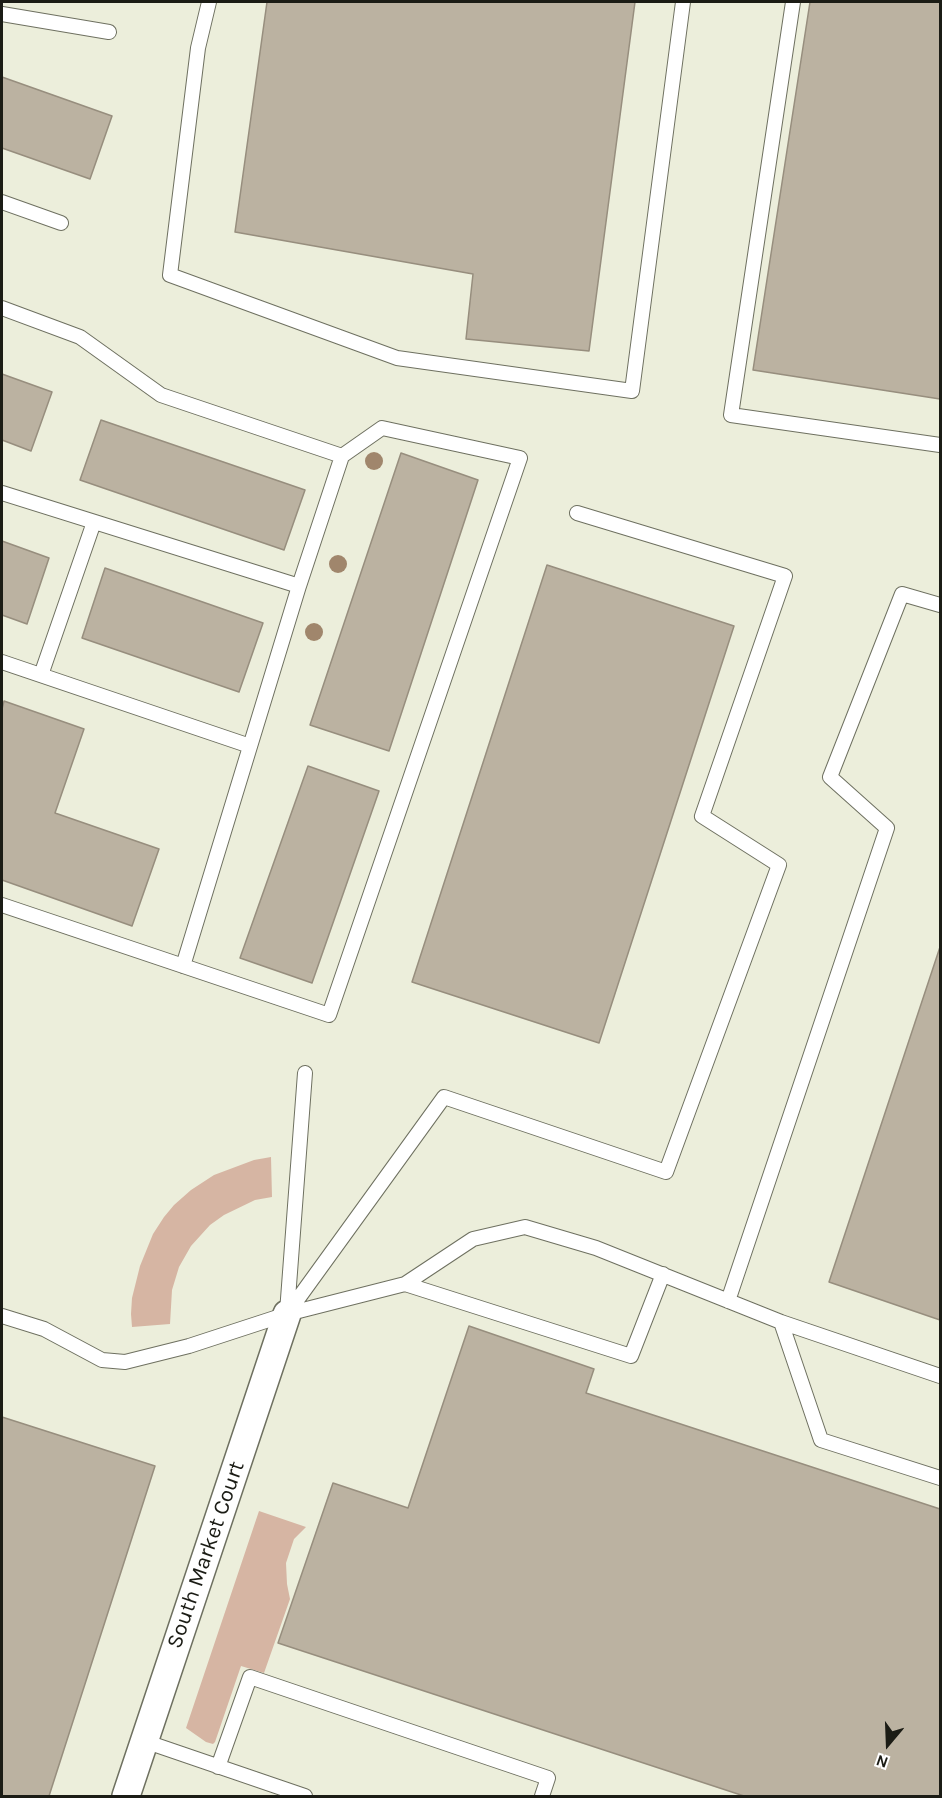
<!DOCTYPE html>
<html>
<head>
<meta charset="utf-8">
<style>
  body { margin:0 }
  #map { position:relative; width:942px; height:1798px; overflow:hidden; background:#eceedb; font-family:Karla,sans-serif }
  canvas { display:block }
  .frame { position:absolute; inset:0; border:3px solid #1b1c15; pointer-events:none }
  .north { position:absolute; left:858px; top:1714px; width:60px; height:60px; -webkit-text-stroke:4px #fff; paint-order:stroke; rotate:199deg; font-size:16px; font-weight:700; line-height:24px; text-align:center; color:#1b1c15 }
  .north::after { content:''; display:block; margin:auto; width:21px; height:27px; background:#1b1c15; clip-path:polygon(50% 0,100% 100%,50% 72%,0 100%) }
</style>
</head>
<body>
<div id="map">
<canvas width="942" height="1798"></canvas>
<div class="frame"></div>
<div class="north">N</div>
</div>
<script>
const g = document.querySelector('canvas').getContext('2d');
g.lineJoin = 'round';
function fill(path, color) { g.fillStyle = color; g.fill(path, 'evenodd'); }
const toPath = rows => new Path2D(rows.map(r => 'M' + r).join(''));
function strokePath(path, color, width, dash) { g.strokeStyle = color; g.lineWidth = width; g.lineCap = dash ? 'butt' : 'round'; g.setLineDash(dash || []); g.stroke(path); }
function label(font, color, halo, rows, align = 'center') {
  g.font = font + ' Karla,sans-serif'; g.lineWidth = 5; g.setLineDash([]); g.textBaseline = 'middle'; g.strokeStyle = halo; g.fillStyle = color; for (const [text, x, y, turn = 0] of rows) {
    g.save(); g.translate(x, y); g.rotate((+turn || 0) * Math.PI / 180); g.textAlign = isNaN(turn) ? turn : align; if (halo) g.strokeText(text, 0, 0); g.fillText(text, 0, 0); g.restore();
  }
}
fill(toPath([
  [271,1157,272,1197,255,1200,224,1215,210,1225,191,1246,179,1267,172,1290,170,1324,132,1327,131,1314,132,1298,140,1266,153,1234,164,1217,174,1205,191,1190,214,1175,254,1160],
  [259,1511,306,1527,294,1539,286,1563,287,1584,290,1599,264,1673,241,1666,215,1742,213,1744,206,1742,186,1728]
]), '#d6b5a3');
const building = toPath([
  [267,2,635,2,589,351,466,339,473,274,235,232,267,2],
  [810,2,940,2,940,399,753,370,810,2],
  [2,77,112,116,90,179,2,148,2,77],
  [2,374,52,392,31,451,2,440,2,374],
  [101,420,305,490,284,550,80,480,101,420],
  [401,453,478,480,389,751,310,725,401,453],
  [2,541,49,558,27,624,2,615,2,541],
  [547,565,734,626,599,1043,412,982,547,565],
  [105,568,263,623,239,692,82,638,105,568],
  [4,701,84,729,55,813,159,849,132,926,2,880,2,709,4,701],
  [308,766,379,791,312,983,240,958,308,766],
  [940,947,940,1320,829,1282,940,947],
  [469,1326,594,1369,586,1393,940,1509,940,1796,744,1796,278,1643,333,1483,408,1508,469,1326],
  [2,1417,155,1466,49,1796,2,1796,2,1417]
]);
fill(building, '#bbb2a1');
strokePath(building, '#978e7e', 1.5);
const service = toPath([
  [209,2,198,48,170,275,397,358,632,391,683,2],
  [793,2,731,415,940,445],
  [2,14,109,32],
  [2,202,61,223],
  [2,308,80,337,161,395,342,456,382,428,520,458,329,1015,2,905],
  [2,493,299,586],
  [2,662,250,746],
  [41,675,94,522],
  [183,966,299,586,342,456],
  [405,1284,631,1356,663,1274],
  [728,1301,887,828,830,777,902,594,940,605],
  [287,1312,305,1073],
  [287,1314,444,1097,666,1172,779,865,702,816,785,576,577,513],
  [2,1316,44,1329,102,1360,125,1362,189,1346,287,1314,405,1284,473,1239,525,1227,596,1248,781,1322,940,1376],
  [781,1322,821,1440,940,1478],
  [144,1741,305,1796],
  [218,1767,250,1677,548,1778,542,1796]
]);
const minor = toPath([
  [126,1796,287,1314]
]);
strokePath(service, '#6e7060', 16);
strokePath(minor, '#6e7060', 30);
strokePath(service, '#fff', 14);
strokePath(minor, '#fff', 27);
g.fillStyle = '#a0866c';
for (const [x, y] of [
  [374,461],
  [338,564],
  [314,632]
]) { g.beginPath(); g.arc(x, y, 9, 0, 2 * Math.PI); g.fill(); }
label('22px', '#1b1c15', '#fff', [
  ["South Market Court",206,1555,-71]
]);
</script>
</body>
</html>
